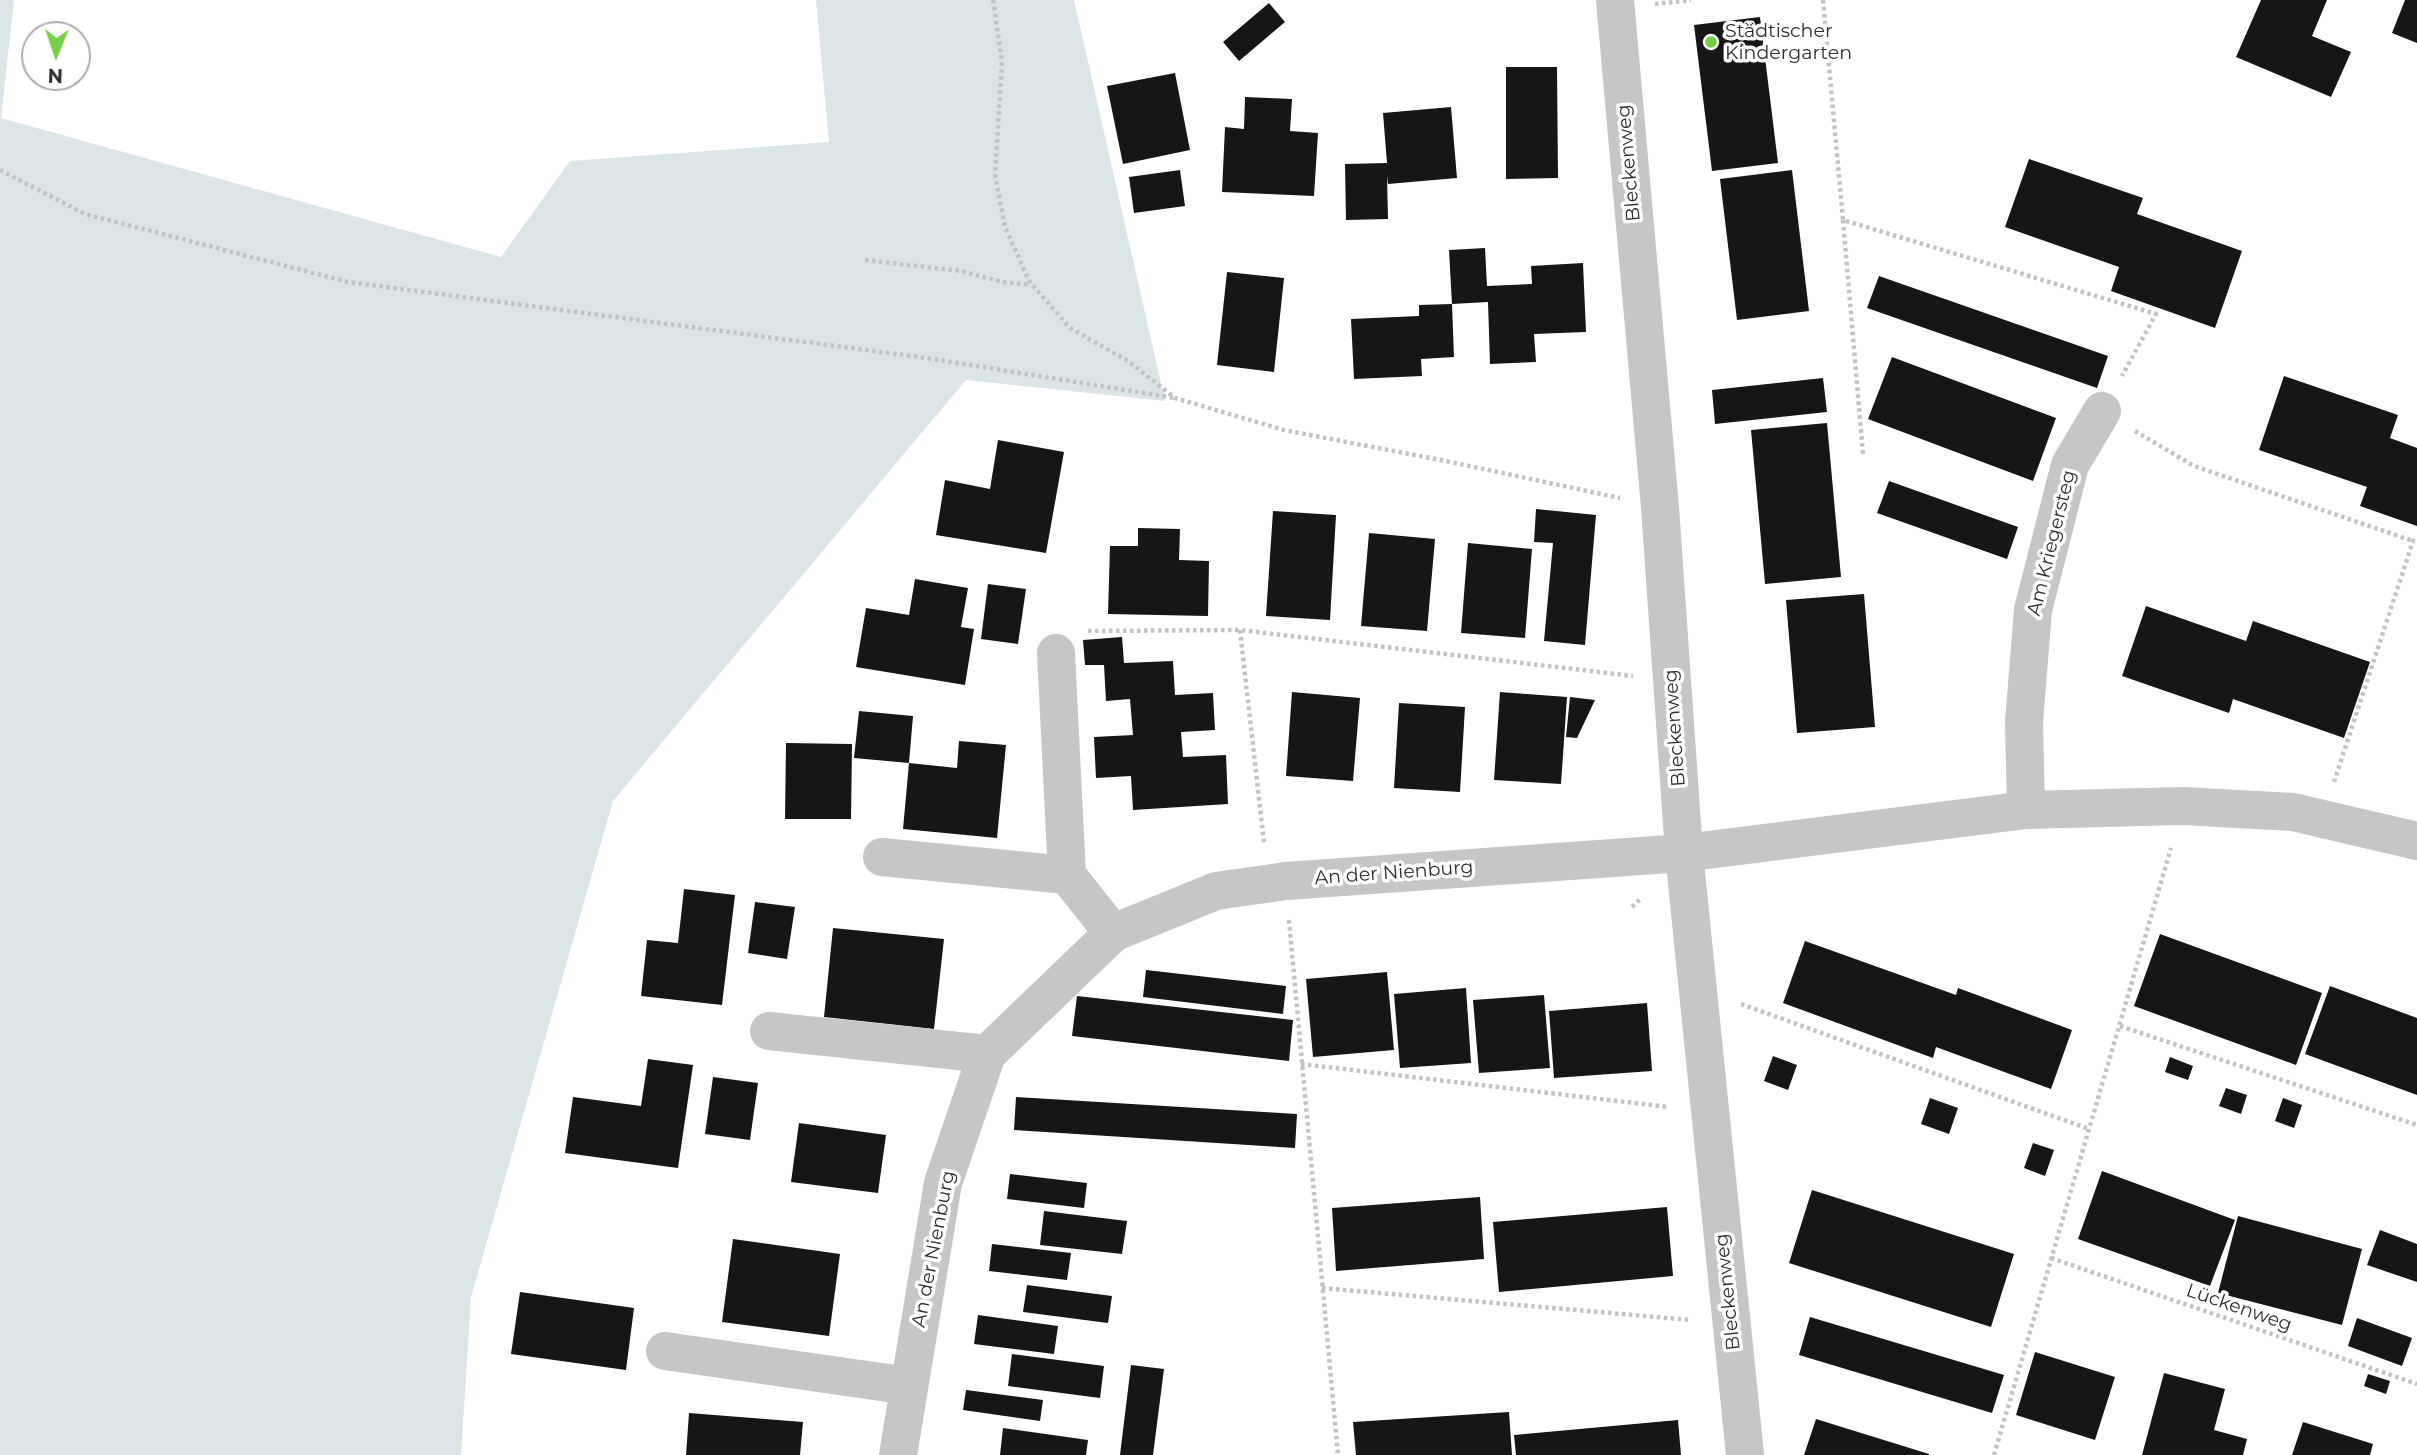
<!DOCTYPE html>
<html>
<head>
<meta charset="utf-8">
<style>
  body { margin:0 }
  #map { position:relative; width:2417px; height:1455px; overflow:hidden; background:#fff; font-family:Montserrat,sans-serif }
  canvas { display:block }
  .north { position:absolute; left:21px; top:21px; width:70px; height:70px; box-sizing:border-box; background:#fff; border:2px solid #acacac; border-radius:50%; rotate:182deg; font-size:19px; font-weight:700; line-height:28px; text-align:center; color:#2f2f2f }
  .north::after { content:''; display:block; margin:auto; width:24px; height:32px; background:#76cf47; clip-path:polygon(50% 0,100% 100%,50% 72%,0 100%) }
</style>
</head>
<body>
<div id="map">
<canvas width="2417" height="1455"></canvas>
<div class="north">N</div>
</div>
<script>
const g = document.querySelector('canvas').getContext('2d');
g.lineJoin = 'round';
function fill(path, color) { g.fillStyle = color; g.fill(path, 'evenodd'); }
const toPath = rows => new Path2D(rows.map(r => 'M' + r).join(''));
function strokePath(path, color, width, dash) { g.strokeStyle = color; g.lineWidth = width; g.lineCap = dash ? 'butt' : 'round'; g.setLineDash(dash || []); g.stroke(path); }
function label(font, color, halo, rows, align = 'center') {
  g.font = font + ' Montserrat,sans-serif'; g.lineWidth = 7; g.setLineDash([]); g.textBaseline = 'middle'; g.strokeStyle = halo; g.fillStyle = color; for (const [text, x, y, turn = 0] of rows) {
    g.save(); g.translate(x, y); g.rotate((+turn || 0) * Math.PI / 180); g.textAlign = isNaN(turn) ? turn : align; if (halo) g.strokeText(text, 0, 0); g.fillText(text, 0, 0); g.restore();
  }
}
fill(toPath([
  [0,0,14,0,1,118,501,257,570,161,829,142,816,0,1074,0,1165,401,966,380,613,801,471,1297,461,1455,0,1455]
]), '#dbe5e7');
fill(toPath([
  [2261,0,2327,0,2312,36,2351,52,2331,97,2236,57],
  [2405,0,2417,0,2417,43,2392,33],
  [1269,3,1285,22,1239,61,1223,42],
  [1760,17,1778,163,1712,171,1694,25],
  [1506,67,1557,67,1558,178,1506,179],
  [1175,73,1190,150,1123,164,1107,86],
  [1245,97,1292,99,1290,131,1318,133,1314,196,1222,192,1225,127,1244,129],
  [1451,107,1457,178,1388,184,1387,176,1388,219,1346,220,1345,164,1387,163,1383,113],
  [2029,159,2143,198,2137,214,2242,251,2215,328,2111,291,2119,267,2005,227],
  [1180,170,1185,206,1134,213,1129,177],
  [1792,170,1809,311,1737,320,1720,179],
  [1485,248,1487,286,1532,284,1531,266,1583,263,1586,332,1534,334,1536,362,1490,364,1488,302,1452,304,1454,357,1421,359,1422,376,1354,379,1351,319,1419,316,1419,305,1452,304,1449,250],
  [1227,272,1284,278,1274,372,1217,365],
  [1879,276,2108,356,2097,388,1867,308],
  [1892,357,2056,418,2033,481,1868,419],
  [2284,376,2398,415,2390,438,2417,448,2417,526,2360,506,2367,487,2259,450],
  [1823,378,1827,412,1715,424,1712,390],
  [1827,423,1841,577,1765,584,1751,430],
  [998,440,1064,452,1046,553,936,535,945,480,990,489],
  [1889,481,2018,527,2007,559,1877,513],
  [1536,509,1596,515,1585,645,1544,641,1553,543,1534,542],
  [1273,511,1336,515,1330,620,1266,616],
  [1138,528,1180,529,1179,560,1209,561,1208,616,1108,614,1110,546,1138,546],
  [1369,533,1435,539,1427,631,1361,626],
  [1468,543,1532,549,1525,638,1461,633],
  [915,579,968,588,961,627,974,629,965,685,856,667,866,608,909,615],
  [988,584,1026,589,1018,644,981,639],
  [1864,594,1875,727,1797,733,1786,600],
  [2146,606,2246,641,2253,621,2370,662,2344,738,2233,699,2229,713,2122,676],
  [1122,637,1124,663,1173,661,1175,695,1213,693,1215,730,1181,732,1183,757,1226,755,1228,804,1133,810,1131,776,1096,778,1094,737,1133,735,1130,699,1106,701,1104,665,1085,665,1083,640],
  [1292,692,1360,698,1353,781,1286,776],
  [1500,692,1567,697,1561,784,1494,780],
  [1570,697,1595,700,1577,738,1566,737],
  [1399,703,1465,707,1460,792,1394,788],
  [859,711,913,716,909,763,854,758],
  [959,741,1006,745,997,838,903,829,909,763,957,768],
  [786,743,852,744,851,819,785,819],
  [684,889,735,895,722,1005,641,996,647,940,678,943],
  [755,902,795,907,787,959,748,953],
  [833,928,944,939,934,1029,824,1017],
  [2160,934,2322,993,2296,1065,2134,1006],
  [1805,941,1956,995,1958,988,2072,1030,2051,1089,1936,1047,1933,1058,1783,1003],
  [1146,970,1286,986,1283,1014,1143,997],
  [1387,972,1394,1050,1313,1057,1306,979],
  [2330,986,2417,1018,2417,1095,2305,1054],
  [1466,988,1471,1063,1400,1068,1394,994],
  [1544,995,1550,1068,1479,1073,1473,1000],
  [1077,996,1293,1020,1289,1061,1072,1036],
  [1647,1003,1652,1071,1554,1078,1549,1011],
  [1773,1056,1797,1065,1788,1090,1764,1081],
  [2170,1057,2193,1066,2188,1080,2165,1072],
  [648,1059,693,1065,678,1168,565,1153,573,1097,641,1106],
  [713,1077,758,1083,750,1140,705,1134],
  [2226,1088,2247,1095,2241,1114,2219,1106],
  [1016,1097,1297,1114,1295,1148,1014,1130],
  [1930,1098,1958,1108,1949,1134,1921,1124],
  [2283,1098,2302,1105,2294,1128,2275,1121],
  [799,1123,886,1135,878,1193,791,1182],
  [2033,1143,2054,1150,2045,1176,2024,1168],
  [2102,1171,2235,1220,2210,1286,2078,1239],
  [1010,1174,1087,1183,1084,1208,1007,1199],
  [1812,1190,2014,1254,1991,1327,1789,1263],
  [1480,1197,1484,1259,1336,1271,1332,1208],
  [1667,1207,1673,1276,1499,1292,1493,1222],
  [1044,1211,1127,1221,1122,1254,1040,1245],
  [2238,1216,2362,1249,2342,1325,2218,1293],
  [2380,1230,2417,1244,2417,1282,2367,1265],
  [733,1239,840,1254,829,1336,722,1322],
  [992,1244,1071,1253,1067,1280,989,1271],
  [1027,1285,1112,1296,1108,1323,1023,1312],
  [520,1292,634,1308,626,1370,511,1354],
  [978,1315,1058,1326,1054,1354,974,1344],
  [1810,1317,2004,1375,1992,1413,1799,1355],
  [2357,1318,2412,1338,2402,1366,2348,1346],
  [2035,1352,2115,1377,2095,1440,2016,1415],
  [1012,1354,1104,1366,1100,1398,1008,1386],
  [1131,1365,1164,1369,1153,1455,1120,1455],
  [2164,1373,2225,1389,2214,1430,2247,1439,2243,1455,2142,1455],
  [2368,1374,2390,1381,2386,1394,2364,1386],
  [966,1390,1043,1400,1040,1421,963,1410],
  [1509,1412,1512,1455,1356,1455,1353,1422],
  [689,1413,803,1422,800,1455,686,1455],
  [1816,1419,1929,1454,1929,1455,1804,1455],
  [1678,1420,1681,1455,1516,1455,1514,1435],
  [2303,1422,2373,1444,2370,1455,2292,1455],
  [1003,1428,1088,1440,1086,1455,1000,1455]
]), '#161616');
strokePath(toPath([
  [993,0,1002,62,995,175,1005,227,1029,281,1070,328,1128,361,1175,398,1284,430,1446,461,1620,498],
  [1823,0,1843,220,2156,314,2122,376],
  [1655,4,1691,0],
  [0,170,85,214,348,282,927,358,1175,398],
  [1843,220,1863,454],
  [865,260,961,271,1003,282,1031,285],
  [2135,431,2194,466,2413,541],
  [1240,630,1264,843],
  [1088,631,1240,630,1633,676],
  [2334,782,2413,541,2417,542],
  [1632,907,1642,897],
  [1289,920,1338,1455],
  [1741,1004,2089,1129],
  [2120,1026,2417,1125],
  [1301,1064,1669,1107],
  [2051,1258,2417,1384],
  [1322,1288,1691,1320],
  [1994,1455,2171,848]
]), '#c3c3c3', 4.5, [3.5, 3.5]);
strokePath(toPath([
  [1615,0,1660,507,1684,853,1745,1455],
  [1056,653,1067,875],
  [2026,810,2024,722,2033,610,2070,465,2102,411],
  [882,857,1067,875,1113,933],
  [769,1031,987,1054],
  [665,1351,909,1386],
  [898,1455,943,1183,987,1054,1113,933,1216,891,1286,881,1684,853,2026,810,2183,806,2293,812,2417,841]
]), '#c6c6c6', 38);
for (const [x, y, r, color] of [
  [1711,42,7,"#76cf47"]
]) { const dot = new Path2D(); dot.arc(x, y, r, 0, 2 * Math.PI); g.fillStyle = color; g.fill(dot); strokePath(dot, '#fff', 2.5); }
label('19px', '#2f2f2f', '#fff', [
  ["Städtischer",1725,31],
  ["Kindergarten",1725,53]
], 'left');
label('19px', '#2f2f2f', '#fff', [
  ["Bleckenweg",1629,163,-95],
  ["Am Kriegersteg",2052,543,-76],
  ["Bleckenweg",1675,728,-94],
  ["An der Nienburg",1394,873,-4],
  ["An der Nienburg",934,1249,-79],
  ["Bleckenweg",1728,1292,-96],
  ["Lückenweg",2239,1308,19]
]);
</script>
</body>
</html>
